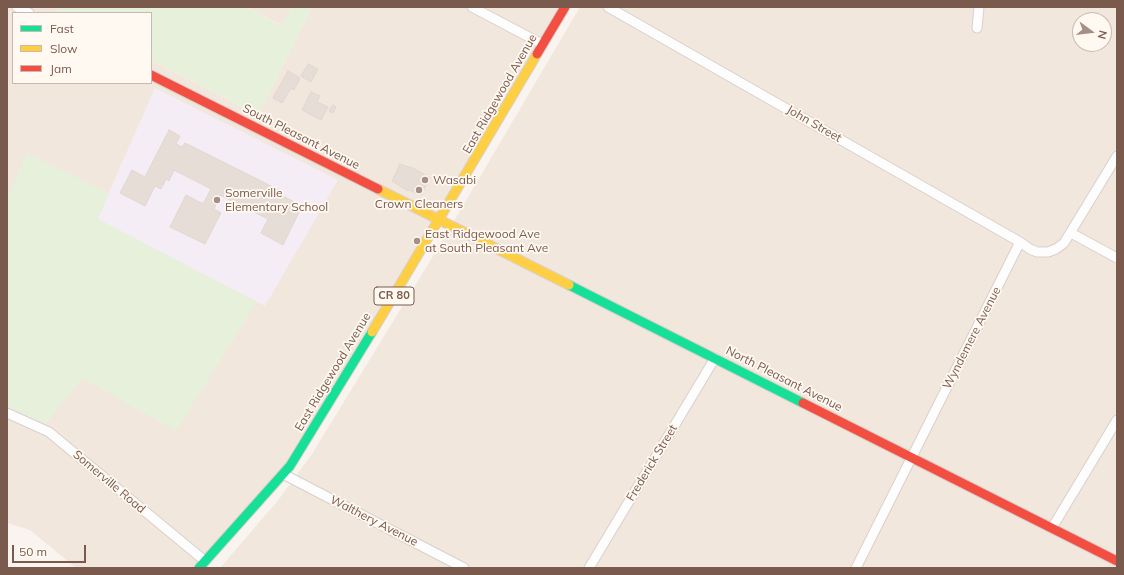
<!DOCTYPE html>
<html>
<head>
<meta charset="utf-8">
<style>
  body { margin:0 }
  #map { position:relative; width:1124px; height:575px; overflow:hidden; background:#f9f4ef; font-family:Mulish,sans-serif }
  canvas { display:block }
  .frame { position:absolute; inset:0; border:8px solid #7a5a4d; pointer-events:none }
  .legend { position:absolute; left:12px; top:12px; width:140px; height:72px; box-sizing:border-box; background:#fff9f2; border:1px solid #cab9b0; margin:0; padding:5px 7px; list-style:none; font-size:12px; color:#7a5a4d }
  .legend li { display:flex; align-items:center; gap:8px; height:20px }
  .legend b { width:20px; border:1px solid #cab9b0 }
  .north { position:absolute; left:1072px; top:12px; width:40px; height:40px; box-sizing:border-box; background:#fff9f2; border:1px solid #cab9b0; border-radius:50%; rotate:105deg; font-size:11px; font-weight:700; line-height:16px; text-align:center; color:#7a5a4d }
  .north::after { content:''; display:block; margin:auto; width:14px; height:18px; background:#a69086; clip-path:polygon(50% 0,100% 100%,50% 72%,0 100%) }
  .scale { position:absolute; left:12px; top:545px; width:74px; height:18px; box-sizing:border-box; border:2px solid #7a5a4d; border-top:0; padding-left:5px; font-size:12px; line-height:14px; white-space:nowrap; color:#7a5a4d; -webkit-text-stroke:3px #fff9f2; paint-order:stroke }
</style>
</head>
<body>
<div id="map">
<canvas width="1124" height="575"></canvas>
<div class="frame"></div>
<ul class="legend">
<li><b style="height:5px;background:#16e098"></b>Fast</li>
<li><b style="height:5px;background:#ffcf43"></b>Slow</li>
<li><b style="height:5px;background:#f24e42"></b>Jam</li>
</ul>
<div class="north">N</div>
<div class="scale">50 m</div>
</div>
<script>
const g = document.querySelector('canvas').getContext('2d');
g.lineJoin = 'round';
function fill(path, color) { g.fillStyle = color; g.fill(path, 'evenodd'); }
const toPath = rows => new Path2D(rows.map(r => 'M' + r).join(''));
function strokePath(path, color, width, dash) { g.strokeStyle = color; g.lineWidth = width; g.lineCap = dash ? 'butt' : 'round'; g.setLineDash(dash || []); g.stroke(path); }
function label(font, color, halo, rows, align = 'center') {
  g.font = font + ' Mulish,sans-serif'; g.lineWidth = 3.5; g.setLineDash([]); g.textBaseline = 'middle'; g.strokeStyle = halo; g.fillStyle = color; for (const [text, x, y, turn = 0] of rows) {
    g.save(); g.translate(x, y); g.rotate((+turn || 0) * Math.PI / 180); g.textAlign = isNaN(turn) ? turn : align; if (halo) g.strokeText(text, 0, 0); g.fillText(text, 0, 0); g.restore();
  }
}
fill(toPath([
  [7,7,123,7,120,13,13,13,13,83,151,83,151,60,258,115,312,7,565,7,290,466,199,568,76,568,30,530,7,523],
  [246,7,292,7,283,26],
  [580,7,1117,7,1117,568,220,568,279,499,312,454,441,243],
  [1080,20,1104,20,1104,44,1080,44]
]), '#f2e7dd');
fill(toPath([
  [155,88,338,180,265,306,97,219]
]), '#f5edf5');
fill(toPath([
  [59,7,246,7,282,26,292,7,312,7,259,115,151,60,151,13,56,13],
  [27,153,109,193,98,219,257,302,176,431,82,378,45,425,7,407,7,198]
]), '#e7f0da');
const building = toPath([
  [308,64,318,69,311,82,301,76,308,64],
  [288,71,300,78,294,90,291,88,282,103,273,98,288,71],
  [311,92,320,96,317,102,328,107,321,120,302,110,311,92],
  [333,105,336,107,333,113,329,111,333,105],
  [169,130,180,136,176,144,182,147,185,143,283,192,281,195,302,206,283,245,261,233,268,219,220,195,214,209,221,213,205,244,170,227,186,195,203,204,211,189,174,170,169,181,166,179,161,189,155,186,145,206,120,193,132,170,145,177,169,130],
  [400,164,415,169,430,178,421,195,409,190,408,191,392,181,400,164]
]);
fill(building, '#e6ddd6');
strokePath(building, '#e2d7d1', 1);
const street = toPath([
  [17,7,29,13],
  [472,7,542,44],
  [608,7,1020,242,1030,249,1037,252,1048,252,1056,249,1064,243,1117,156],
  [977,28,979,7],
  [1071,233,1117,258],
  [7,413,49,432,205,561],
  [283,474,464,568],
  [1052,528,1117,420],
  [589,568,715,358],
  [856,568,1020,242]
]);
const fast = toPath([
  [569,285,803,403],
  [199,568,290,466,372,332]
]);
const slow = toPath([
  [378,189,569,285],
  [372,332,537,54]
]);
const jam = toPath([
  [537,54,565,7],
  [151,75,378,189],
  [803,403,1117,561]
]);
strokePath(street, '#d9d0cc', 11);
strokePath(fast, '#d9d0cb', 11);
strokePath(slow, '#d9d0cb', 11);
strokePath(jam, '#d9d0cb', 11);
strokePath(street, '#fefdfd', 9);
strokePath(fast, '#16e098', 9);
strokePath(slow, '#ffcf43', 9);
strokePath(jam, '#f24e42', 9);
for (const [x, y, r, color] of [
  [425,180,4,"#a69086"],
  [419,190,4,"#a69086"],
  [217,200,4,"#a69086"],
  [417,241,4,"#a69086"]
]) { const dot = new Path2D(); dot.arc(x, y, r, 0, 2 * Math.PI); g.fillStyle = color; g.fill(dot); strokePath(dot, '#fff9f2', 1.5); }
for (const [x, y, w] of [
  [394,296,40]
]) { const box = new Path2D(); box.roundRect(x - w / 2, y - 9, w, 18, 3); g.fillStyle = '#fff9f2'; g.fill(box); strokePath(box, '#7a5a4d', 1); }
label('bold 11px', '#7a5a4d', null, [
  ["CR 80",394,296]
]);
label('12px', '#7a5a4d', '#fff9f2', [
  ["East Ridgewood Avenue",500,94,-60],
  ["John Street",814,124,30],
  ["South Pleasant Avenue",301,137,27],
  ["Wyndemere Avenue",972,338,-63],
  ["East Ridgewood Avenue",333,372,-59],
  ["North Pleasant Avenue",784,379,27],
  ["Frederick Street",652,463,-59],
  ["Somerville Road",109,482,40],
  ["Walthery Avenue",374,521,27]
]);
label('12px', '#7a5a4d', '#fff9f2', [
  ["Wasabi",433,180],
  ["Somerville",225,193],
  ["Elementary School",225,207],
  ["Crown Cleaners",419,204,"center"],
  ["East Ridgewood Ave",425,234],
  ["at South Pleasant Ave",425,248]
], 'left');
</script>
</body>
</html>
